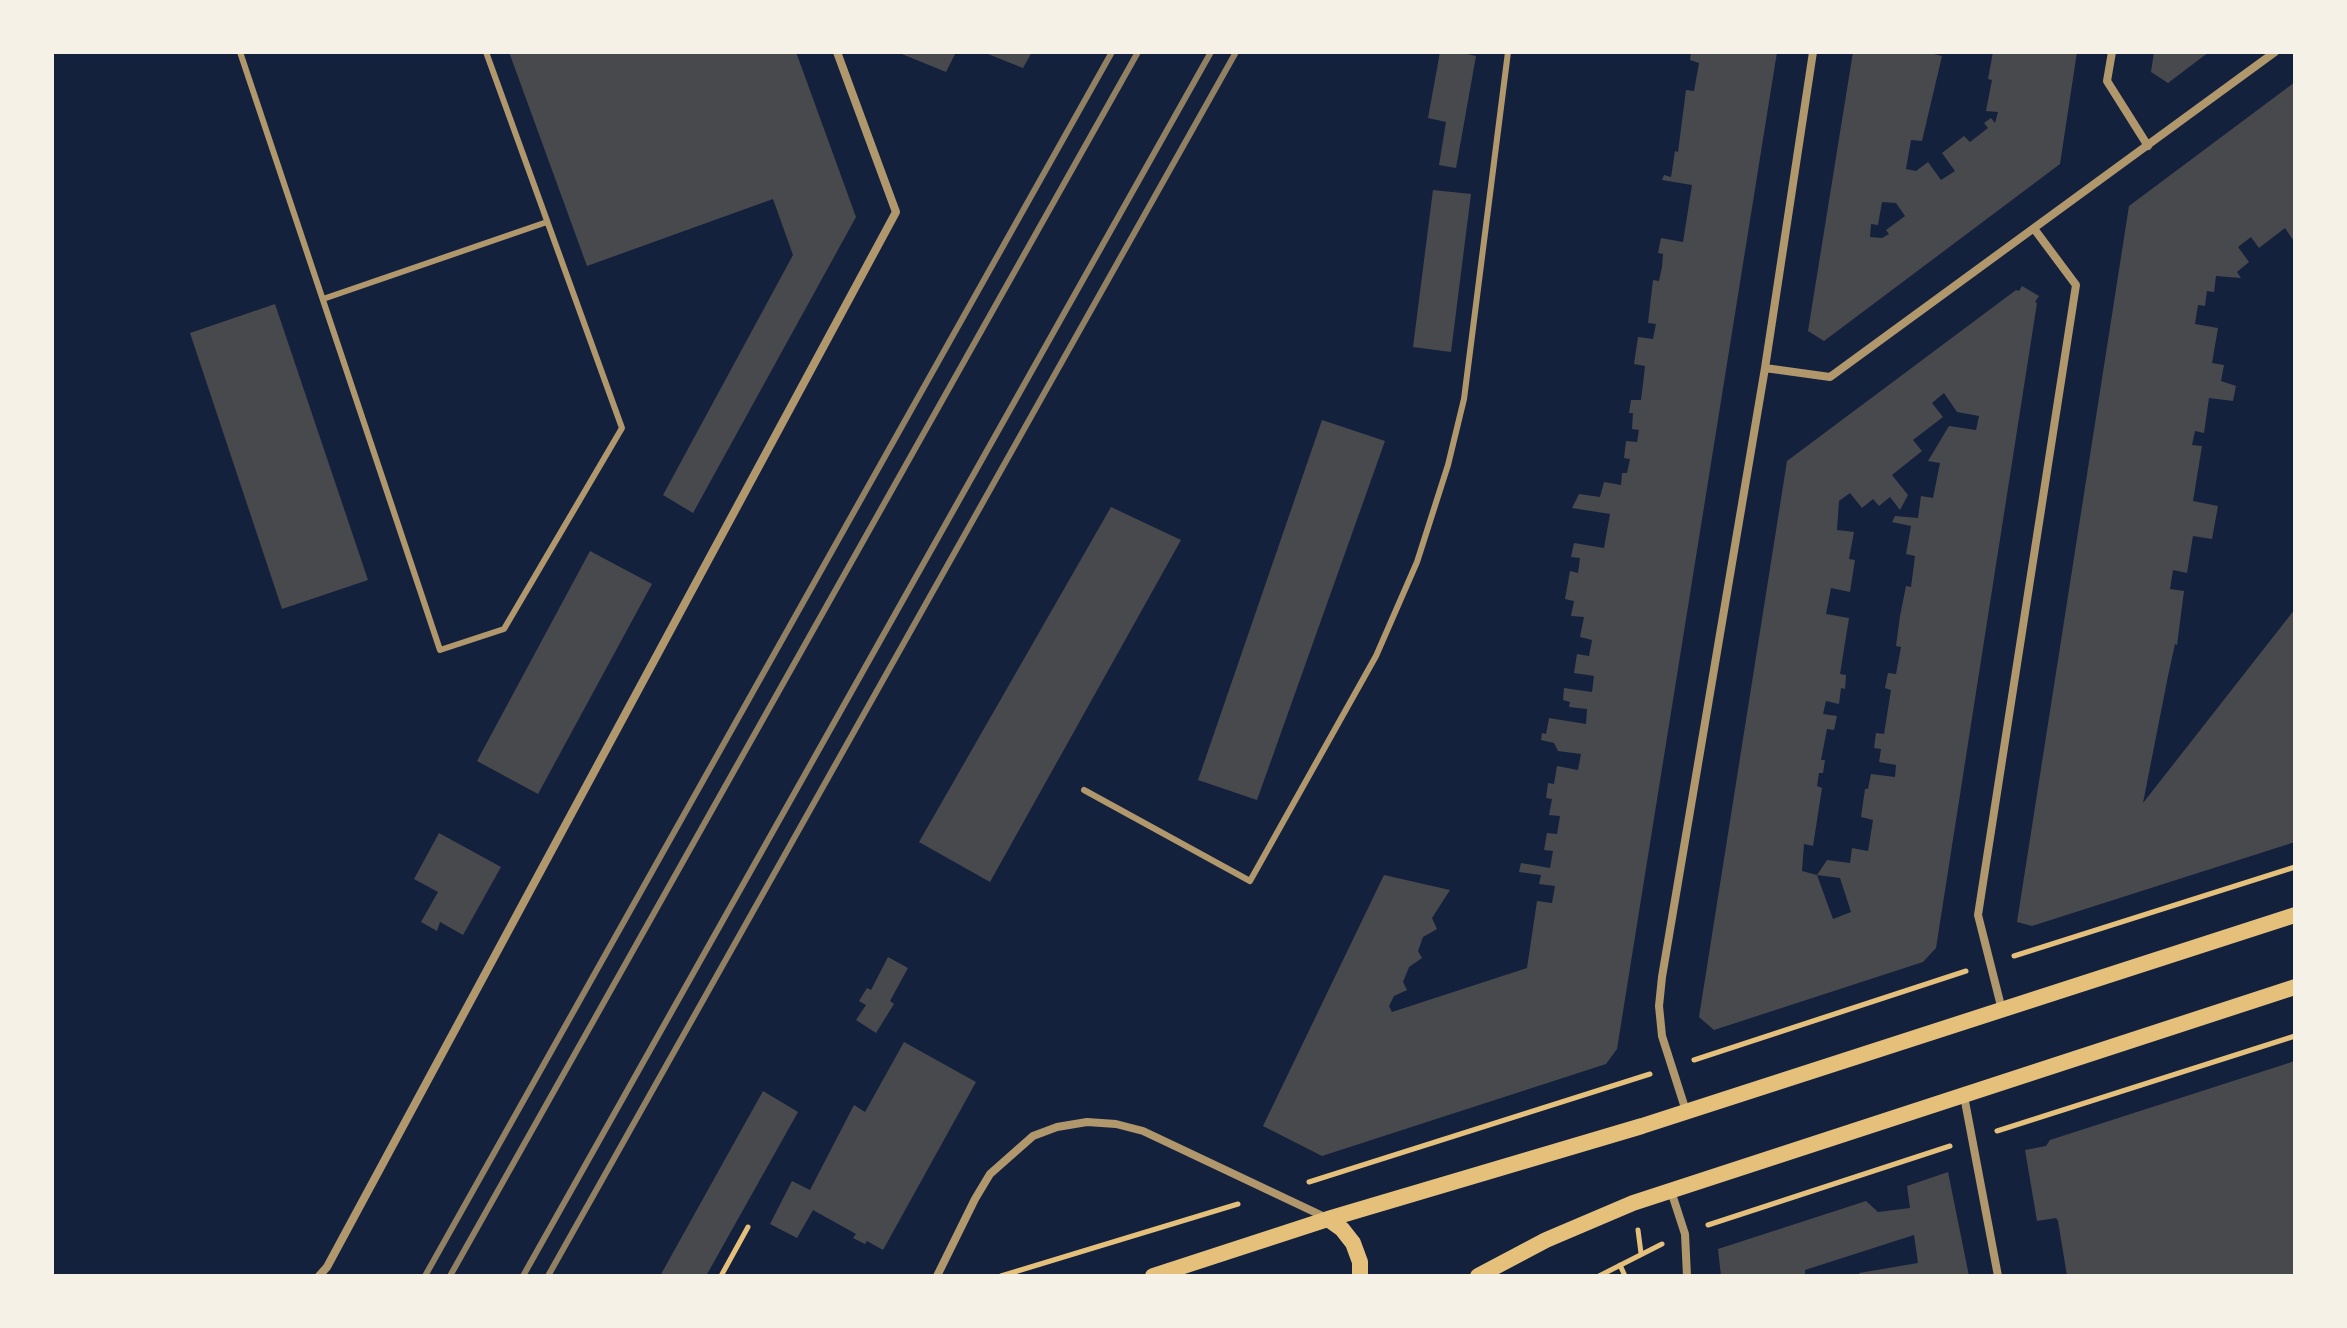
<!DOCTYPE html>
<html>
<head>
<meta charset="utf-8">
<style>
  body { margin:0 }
  #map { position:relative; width:2347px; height:1328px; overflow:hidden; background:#14213d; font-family:Helvetica,sans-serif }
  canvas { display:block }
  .frame { position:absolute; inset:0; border:54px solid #f6f1e7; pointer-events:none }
</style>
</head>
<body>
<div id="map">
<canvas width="2347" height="1328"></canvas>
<div class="frame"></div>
</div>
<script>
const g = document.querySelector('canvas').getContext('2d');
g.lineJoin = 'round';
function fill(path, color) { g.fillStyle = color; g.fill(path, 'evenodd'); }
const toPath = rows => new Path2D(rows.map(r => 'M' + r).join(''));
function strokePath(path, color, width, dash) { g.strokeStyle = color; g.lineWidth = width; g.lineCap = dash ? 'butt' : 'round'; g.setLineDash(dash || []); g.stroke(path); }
fill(toPath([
  [509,52,796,52,856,217,693,513,663,495,793,255,773,199,587,266],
  [897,52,956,52,946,72],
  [983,52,1032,52,1023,68],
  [1440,52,1458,52,1476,56,1456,168,1439,165,1446,122,1428,118],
  [1691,52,1777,52,1617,1049,1606,1064,1322,1156,1263,1126,1384,875,1450,890,1432,918,1437,929,1423,937,1418,951,1422,958,1409,967,1403,982,1407,990,1394,996,1389,1006,1392,1012,1527,968,1537,901,1552,903,1555,886,1539,884,1541,875,1519,872,1521,863,1550,868,1553,851,1544,850,1547,833,1557,834,1560,816,1549,815,1552,799,1546,798,1548,783,1554,784,1557,766,1578,770,1581,754,1558,751,1554,743,1541,740,1542,733,1546,734,1549,718,1586,724,1587,709,1569,707,1570,702,1563,700,1564,688,1592,692,1594,676,1574,673,1577,654,1589,656,1592,640,1580,637,1584,617,1571,616,1574,601,1565,599,1570,571,1578,573,1580,558,1571,557,1574,543,1604,548,1610,514,1572,508,1579,494,1600,497,1604,482,1621,485,1622,473,1627,473,1630,459,1624,458,1626,441,1637,442,1639,430,1632,429,1633,413,1629,413,1631,400,1641,400,1643,384,1645,366,1634,364,1638,337,1653,339,1656,324,1648,323,1653,280,1659,281,1662,267,1663,254,1658,253,1661,238,1683,242,1692,185,1662,180,1664,175,1671,177,1675,151,1678,152,1686,90,1694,91,1699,63,1690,60],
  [1853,52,1926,52,1942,56,1922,141,1911,140,1906,169,1916,171,1928,162,1941,180,1955,171,1942,153,1964,136,1970,142,1988,128,1984,123,1991,118,1995,123,1998,112,1986,111,1992,80,1988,79,1993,52,2077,52,2060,164,1824,341,1808,331],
  [1882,202,1896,203,1905,216,1886,230,1889,234,1882,238,1870,237,1871,224,1878,225],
  [2154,52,2209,52,2168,83,2151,72],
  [2295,82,2295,243,2285,228,2259,248,2251,237,2238,247,2249,262,2237,272,2241,278,2216,276,2214,292,2207,291,2205,306,2198,305,2195,324,2218,328,2212,363,2224,365,2221,381,2236,386,2233,401,2209,398,2204,433,2195,431,2192,445,2202,446,2193,501,2218,506,2212,539,2193,536,2187,573,2173,570,2170,589,2184,591,2177,645,2175,644,2168,676,2143,803,2295,609,2295,842,2032,926,2017,922,2129,206],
  [1433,190,1471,194,1451,352,1413,347],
  [2022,286,2039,296,2035,302,2037,303,1936,948,1923,962,1714,1030,1699,1017,1787,461,2016,290,2019,291],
  [1944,393,1957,412,1979,416,1976,430,1949,426,1928,461,1940,463,1933,498,1921,496,1918,518,1895,516,1892,522,1911,526,1906,554,1915,556,1911,587,1906,586,1900,616,1896,646,1901,647,1896,674,1888,673,1885,688,1891,690,1884,734,1876,733,1874,748,1881,749,1879,762,1896,765,1895,777,1871,774,1868,789,1865,789,1861,817,1873,820,1868,851,1852,848,1850,863,1827,860,1817,875,1840,878,1851,912,1833,919,1817,875,1802,871,1804,844,1813,846,1822,788,1817,786,1819,773,1823,773,1825,760,1821,760,1827,729,1834,730,1837,716,1823,714,1826,701,1839,704,1841,688,1845,689,1846,675,1840,674,1849,618,1826,614,1831,588,1850,592,1855,560,1849,559,1854,532,1837,530,1839,501,1850,493,1862,508,1873,499,1879,506,1890,497,1900,510,1908,495,1892,475,1922,451,1913,440,1943,417,1932,403],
  [275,304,368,580,282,609,190,333],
  [1322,420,1385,441,1257,800,1198,780],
  [1111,507,1181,540,990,882,919,842],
  [590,551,652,584,538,794,477,761],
  [439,833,501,867,463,935,440,922,437,931,421,922,438,892,414,879],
  [888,957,908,968,890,1001,894,1004,876,1033,856,1020,866,1005,859,1001,867,988,871,990],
  [904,1042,976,1082,883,1250,867,1241,865,1244,853,1238,856,1234,813,1210,797,1238,770,1224,792,1181,810,1190,854,1105,865,1112],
  [2295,1061,2295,1276,2067,1276,2058,1221,2056,1218,2037,1221,2025,1150,2046,1146,2050,1140],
  [763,1091,798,1112,706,1276,660,1276],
  [1948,1172,1969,1276,1860,1276,1859,1273,1918,1263,1914,1235,1805,1270,1805,1276,1721,1276,1718,1249,1866,1201,1878,1212,1910,1208,1907,1186]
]), '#48494c');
strokePath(toPath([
  [2014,956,2295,867],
  [1694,1060,1966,971],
  [1997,1131,2295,1036],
  [1309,1182,1650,1074],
  [1708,1225,1950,1146],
  [1638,1230,1641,1253],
  [1620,1265,1625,1276],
  [721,1276,748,1227],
  [1001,1276,1238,1204],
  [1599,1276,1662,1244]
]), '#e5c07b', 5);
strokePath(toPath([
  [240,52,440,650,504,629,622,428,486,52],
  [323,299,547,222],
  [1084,790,1250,881,1376,656,1417,562,1448,465,1464,399,1508,52]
]), '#b1986c', 6);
strokePath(toPath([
  [2112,52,2107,81,2148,146],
  [1765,368,1830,377,2275,52],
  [2002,1010,1978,915,2076,285,2035,230],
  [1964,1096,1998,1276],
  [1686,1111,1662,1036,1659,1006,1662,977,1765,368,1813,52],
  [1671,1191,1685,1234,1687,1276],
  [319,1276,327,1267,896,212,837,52],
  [937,1276,975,1199,990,1174,1033,1136,1057,1127,1087,1122,1116,1124,1143,1131,1327,1218]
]), '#b1986c', 8);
strokePath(toPath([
  [1328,1219,1342,1229,1353,1243,1360,1262,1360,1276],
  [1153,1276,1328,1219,1642,1126,2295,915],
  [1478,1276,1546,1240,1633,1203,2295,987]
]), '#e5c07b', 16);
strokePath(toPath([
  [425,1276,1112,52],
  [450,1276,1138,52],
  [523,1276,1211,52],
  [548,1276,1236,52]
]), '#918062', 6);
</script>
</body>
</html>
